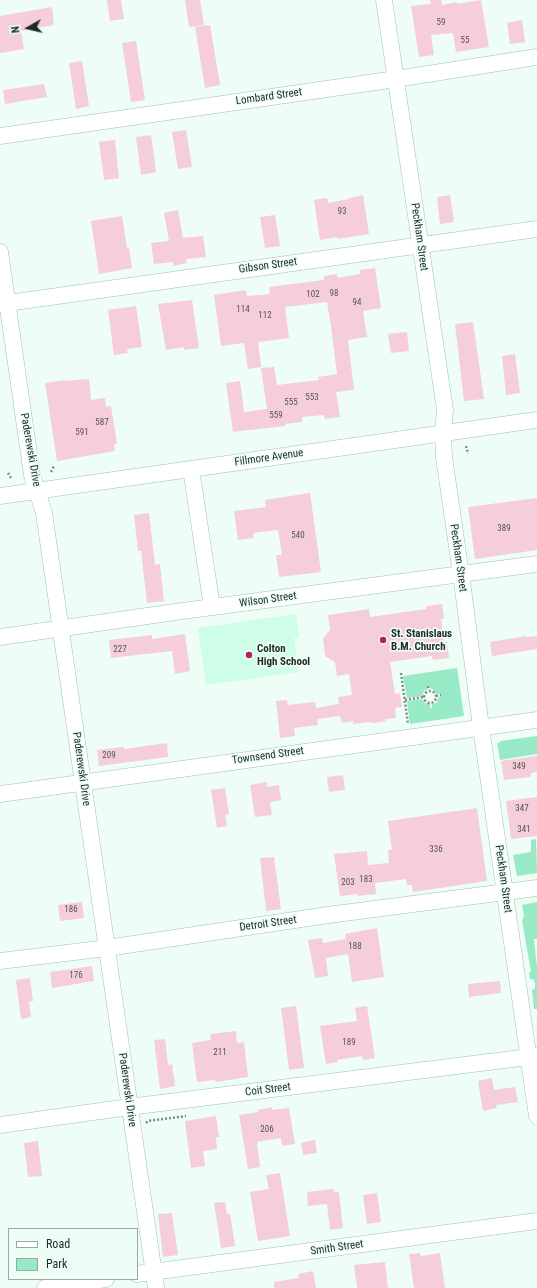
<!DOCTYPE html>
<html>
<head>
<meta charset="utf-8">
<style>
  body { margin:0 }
  #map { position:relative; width:537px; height:1288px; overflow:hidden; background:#eefdf6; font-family:"Roboto Condensed",sans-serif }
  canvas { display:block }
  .legend { position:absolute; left:8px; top:1228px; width:130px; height:52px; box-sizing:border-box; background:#eefdf6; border:1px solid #9aa9a2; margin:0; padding:5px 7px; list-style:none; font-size:12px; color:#1c2b24 }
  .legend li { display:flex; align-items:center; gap:8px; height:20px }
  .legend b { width:20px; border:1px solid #9aa9a2 }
  .north { position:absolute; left:8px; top:8px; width:40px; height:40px; -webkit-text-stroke:3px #eefdf6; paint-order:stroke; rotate:262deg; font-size:11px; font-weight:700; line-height:16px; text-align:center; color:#1c2b24 }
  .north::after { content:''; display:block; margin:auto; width:14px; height:18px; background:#1c2b24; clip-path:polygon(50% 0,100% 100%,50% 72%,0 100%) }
</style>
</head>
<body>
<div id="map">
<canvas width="537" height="1288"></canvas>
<ul class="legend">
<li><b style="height:5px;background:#fff"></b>Road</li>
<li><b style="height:11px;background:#98eac7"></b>Park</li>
</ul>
<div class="north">N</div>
</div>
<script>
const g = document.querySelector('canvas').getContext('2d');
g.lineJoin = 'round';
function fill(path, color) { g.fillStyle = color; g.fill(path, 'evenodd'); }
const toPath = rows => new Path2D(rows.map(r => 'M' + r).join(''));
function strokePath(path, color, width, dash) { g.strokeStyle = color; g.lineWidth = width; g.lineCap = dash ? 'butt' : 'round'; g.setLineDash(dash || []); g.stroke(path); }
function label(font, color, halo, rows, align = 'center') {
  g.font = font + ' "Roboto Condensed",sans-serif'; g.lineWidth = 3.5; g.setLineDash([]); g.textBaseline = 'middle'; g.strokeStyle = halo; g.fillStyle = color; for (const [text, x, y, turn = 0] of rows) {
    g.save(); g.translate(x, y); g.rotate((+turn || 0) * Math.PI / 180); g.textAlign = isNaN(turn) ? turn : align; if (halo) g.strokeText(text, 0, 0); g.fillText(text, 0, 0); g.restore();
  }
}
fill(toPath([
  [296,614,299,637,294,638,299,672,206,685,198,628]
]), '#cefee8');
fill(toPath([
  [457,668,464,716,410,724,407,701,422,699,425,703,430,704,430,708,432,708,432,704,436,703,439,697,441,696,441,694,436,694,434,690,430,688,429,685,427,686,428,689,424,691,422,696,407,698,403,676],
  [537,736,537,754,500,760,497,743,500,743,500,741],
  [536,839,537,873,517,876,513,855,531,852,531,840],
  [537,902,537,939,534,939,537,967,537,1011,537,1009,534,1009,532,990,535,988,535,983,533,979,530,979,529,973,531,972,522,920,523,919,524,915,522,905]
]), '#98eac7');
fill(toPath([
  [107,0,121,0,124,19,110,21],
  [185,0,200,0,204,25,189,27],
  [430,0,441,0,442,5,457,2,457,4,481,0,489,47,456,52,453,33,431,35,434,55,419,57,411,6,431,4],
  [52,7,54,25,21,31,24,49,0,53,0,16],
  [522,20,525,42,510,44,507,23],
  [210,25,220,85,205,88,195,27],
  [136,41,145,100,131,102,122,43],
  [82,61,89,106,76,109,69,63],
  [44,84,47,97,5,104,3,90],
  [186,130,192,167,178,169,172,132],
  [151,135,156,172,141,175,136,137],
  [115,140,119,178,104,180,99,142],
  [363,195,369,234,338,239,337,237,320,240,314,200,327,198,328,203,349,199,349,198],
  [450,195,454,222,440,224,437,197],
  [178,210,183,238,203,236,206,257,186,259,187,263,173,266,173,262,154,264,151,243,169,241,164,213],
  [275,215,280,246,265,248,260,217],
  [122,216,127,248,129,247,132,268,99,274,91,221],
  [375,268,381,308,363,311,367,337,348,340,354,390,336,392,340,417,325,419,324,415,302,417,302,422,285,424,285,426,233,432,226,383,240,381,244,412,267,409,261,368,274,367,277,385,319,380,318,377,337,374,331,327,327,302,285,307,289,338,258,342,261,367,248,369,244,343,221,346,214,295,246,290,247,296,270,294,269,287,324,280,324,276,337,274,338,278,360,274,360,270],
  [192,300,199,348,184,350,184,347,166,350,158,304],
  [136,306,142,347,127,349,128,353,114,355,108,310],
  [473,322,484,399,464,401,455,324],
  [407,332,409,351,391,353,388,334],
  [515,354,520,393,506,395,502,356],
  [89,379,91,400,105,398,106,407,111,406,117,444,114,444,115,451,57,461,45,383,65,380,65,381],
  [310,493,321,572,279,577,276,555,282,555,278,530,253,533,254,538,238,540,234,511,266,507,265,500],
  [537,498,537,550,475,559,468,507],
  [149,513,155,565,160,564,164,601,147,603,141,551,138,551,134,515],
  [442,604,444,619,441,619,444,642,447,642,449,658,433,660,432,656,390,662,395,694,400,693,402,707,395,708,396,718,385,719,386,721,374,723,368,722,353,724,353,721,342,723,340,716,317,719,318,725,294,728,295,736,280,738,276,701,287,700,288,705,315,702,316,708,339,704,338,697,352,695,349,674,337,676,335,662,325,656,323,638,330,630,328,615,369,609,370,617,426,609,426,606],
  [185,634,190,671,175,674,172,651,111,658,109,640,152,635,152,639],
  [526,636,526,637,537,636,537,649,492,656,490,642],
  [167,743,168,757,99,766,97,750,124,747,124,749],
  [537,756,537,772,531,773,531,777,504,780,501,761],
  [343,775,345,790,329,792,327,777],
  [267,782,267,787,279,785,281,800,270,802,272,815,255,817,250,785],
  [225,788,229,814,225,815,227,826,217,828,211,790],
  [537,797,537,836,511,839,506,801],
  [477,808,487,881,413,892,412,885,407,885,406,879,375,883,376,894,358,896,358,894,340,896,334,854,367,851,368,865,389,863,388,850,392,850,388,821],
  [274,857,281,909,266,911,260,858],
  [82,902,84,918,60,921,58,905],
  [377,928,384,977,352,982,348,954,326,958,328,976,315,978,308,940,322,938,323,943,346,939,345,934],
  [92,966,94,981,52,988,50,972],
  [30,978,33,1001,29,1002,31,1017,21,1019,16,980],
  [500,981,501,993,469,997,468,984],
  [296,1006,304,1068,289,1070,281,1008],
  [367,1006,375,1058,363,1060,362,1056,337,1060,338,1062,326,1064,320,1026,357,1021,355,1008],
  [236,1031,237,1043,244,1042,248,1077,216,1082,215,1080,197,1082,192,1043,211,1040,210,1034],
  [165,1039,168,1065,172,1064,175,1086,160,1089,154,1040],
  [492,1078,494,1090,515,1087,518,1102,496,1105,497,1108,483,1111,478,1081],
  [272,1107,272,1110,289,1108,295,1144,282,1146,281,1138,257,1142,260,1167,248,1169,239,1115,258,1112,258,1110],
  [216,1116,219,1137,216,1137,217,1149,203,1151,205,1166,191,1168,185,1121],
  [315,1140,317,1153,303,1155,301,1143],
  [38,1141,42,1176,28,1177,24,1143],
  [280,1173,290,1236,258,1241,250,1192,269,1189,266,1175],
  [333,1189,334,1192,339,1192,343,1228,330,1230,327,1204,308,1206,307,1192],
  [377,1193,381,1222,367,1224,363,1195],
  [225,1202,227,1214,230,1214,235,1246,221,1248,214,1203],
  [172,1213,178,1255,163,1257,158,1214],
  [420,1253,421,1256,440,1253,445,1288,414,1288,409,1254],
  [385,1262,388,1288,357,1288,354,1265],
  [313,1271,316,1288,274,1288,274,1282,299,1278,298,1274]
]), '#f5ceda');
const minor = toPath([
  [384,0,445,410,443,433,444,457,461,574,481,727,537,1116],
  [0,136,396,79,537,57],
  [0,252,32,475,44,513,156,1288],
  [0,304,537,229],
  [191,469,212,607],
  [0,496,537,420],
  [0,637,175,612,537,564],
  [0,794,537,720],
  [0,961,107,948,328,915,537,888],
  [0,1125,129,1107,537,1056],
  [137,1274,537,1221],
  [45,1288,106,1279]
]);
strokePath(minor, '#9cc1b0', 17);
strokePath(toPath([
  [466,446,468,454],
  [51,472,54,466],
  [8,473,11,478],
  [401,673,408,724],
  [428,686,429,690],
  '424 697a6 6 0 1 1 12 0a6 6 0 1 1-12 0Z',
  [436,696,441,695],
  [405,700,423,697],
  [146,1123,148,1121,186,1116]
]), '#7d8c85', 2.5, [2, 2]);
strokePath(minor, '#fff', 16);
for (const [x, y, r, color] of [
  [383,640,4,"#ad2466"],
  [249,655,4,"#ad2466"]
]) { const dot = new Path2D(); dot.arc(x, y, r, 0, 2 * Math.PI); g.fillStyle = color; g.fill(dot); strokePath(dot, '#eefdf6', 1.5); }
label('9px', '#525452', null, [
  ["59",441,23],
  ["55",465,41],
  ["93",342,212],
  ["98",334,294],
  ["102",313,295],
  ["94",357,303],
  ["114",243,310],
  ["112",265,316],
  ["553",312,398],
  ["555",291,403],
  ["559",276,416],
  ["587",102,423],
  ["591",82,433],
  ["389",504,529],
  ["540",298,536],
  ["227",120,650],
  ["209",109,756],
  ["349",519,767],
  ["347",522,809],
  ["341",524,830],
  ["336",436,850],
  ["183",366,880],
  ["203",348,883],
  ["186",71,910],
  ["188",355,947],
  ["176",76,976],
  ["189",349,1043],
  ["211",220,1053],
  ["206",267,1130]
]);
label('11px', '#1c2b24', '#eefdf6', [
  ["Lombard Street",269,97,-8],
  ["Peckham Street",419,237,82],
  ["Gibson Street",268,266,-8],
  ["Paderewski Drive",30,450,80],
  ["Fillmore Avenue",269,458,-8],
  ["Peckham Street",458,558,82],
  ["Wilson Street",268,600,-8],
  ["Townsend Street",268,756,-8],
  ["Paderewski Drive",81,769,82],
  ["Peckham Street",503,879,82],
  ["Detroit Street",268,924,-8],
  ["Paderewski Drive",127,1090,82],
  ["Coit Street",268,1090,-7],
  ["Smith Street",337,1248,-8]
]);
label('bold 11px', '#1c2b24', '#eefdf6', [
  ["St. Stanislaus",391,634],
  ["B.M. Church",391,647],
  ["Colton",257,649],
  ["High School",257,662]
], 'left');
</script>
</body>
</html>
